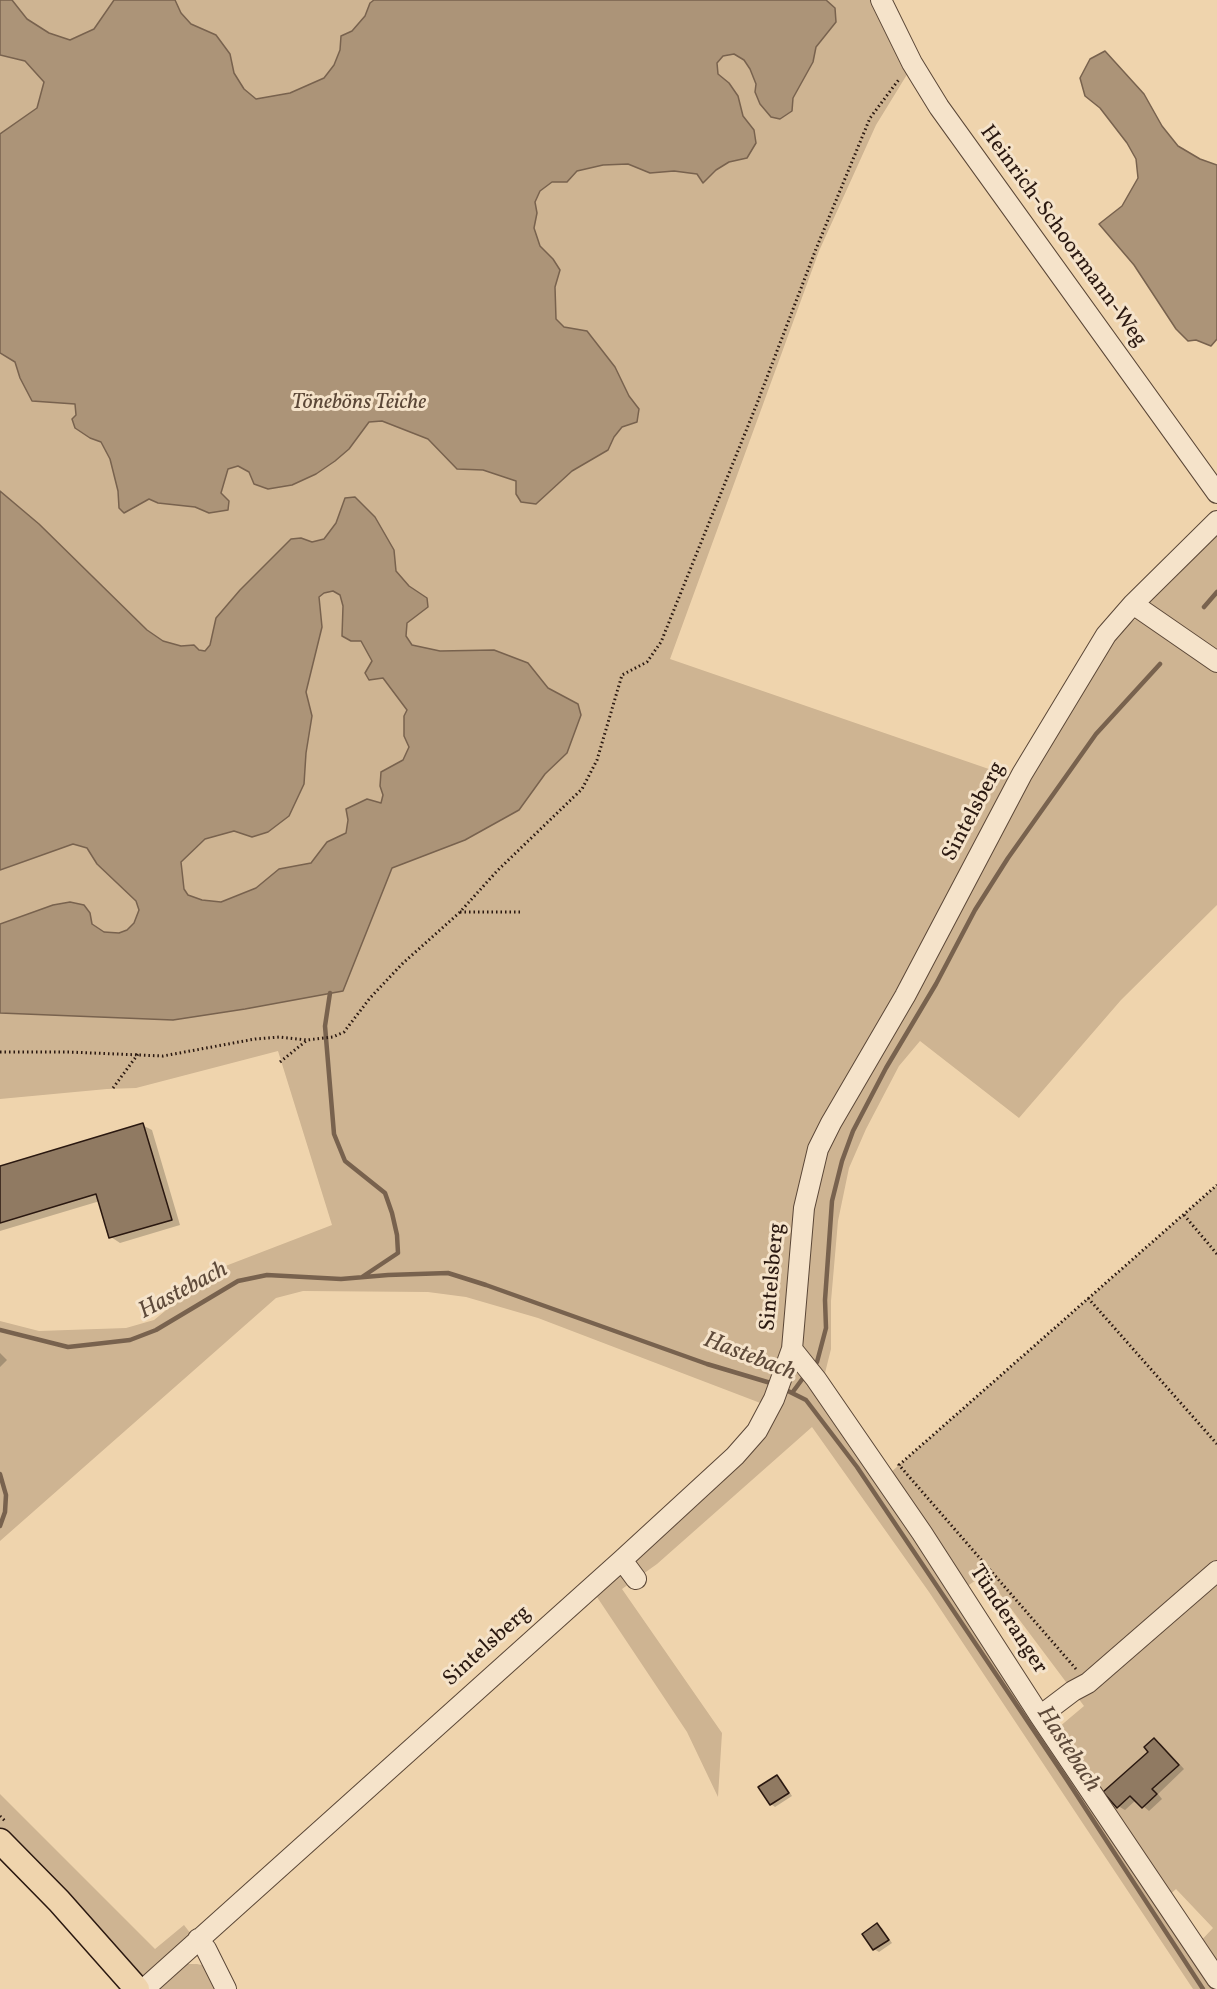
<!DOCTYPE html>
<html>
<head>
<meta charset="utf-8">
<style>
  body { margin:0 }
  canvas { display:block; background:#efd4ad }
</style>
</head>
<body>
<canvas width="1217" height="1989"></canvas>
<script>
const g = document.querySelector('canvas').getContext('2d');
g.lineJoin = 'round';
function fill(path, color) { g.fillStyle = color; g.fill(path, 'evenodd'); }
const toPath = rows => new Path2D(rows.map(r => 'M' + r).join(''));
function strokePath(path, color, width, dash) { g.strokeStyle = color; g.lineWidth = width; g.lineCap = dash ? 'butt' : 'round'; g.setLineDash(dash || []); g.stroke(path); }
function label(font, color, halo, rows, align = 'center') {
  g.font = font + ' Vollkorn,serif'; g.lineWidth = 6; g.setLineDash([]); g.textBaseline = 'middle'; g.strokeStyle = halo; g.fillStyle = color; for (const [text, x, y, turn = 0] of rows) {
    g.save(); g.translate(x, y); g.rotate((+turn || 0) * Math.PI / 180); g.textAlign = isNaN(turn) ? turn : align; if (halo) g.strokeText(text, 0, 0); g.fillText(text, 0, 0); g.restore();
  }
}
fill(toPath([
  [0,0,877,0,911,68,876,125,819,251,670,659,1012,777,905,981,826,1118,787,1337,763,1404,538,1318,466,1297,428,1292,303,1291,276,1298,0,1541,0,1321,39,1331,126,1328,154,1320,215,1270,332,1225,278,1051,136,1088,107,1089,0,1099],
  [1217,531,1217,905,1121,1000,1019,1118,920,1041,899,1066,866,1129,849,1168,838,1221,831,1301,831,1349,824,1377,890,1473,1217,1185,1217,1989,1193,1989,929,1592,812,1427,657,1564,622,1589,722,1733,718,1797,687,1732,595,1594,614,1575,635,1579,633,1556,765,1433,810,1209,826,1150,1026,781,1120,629,1145,613,1149,597],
  [985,1574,1084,1706,1052,1733,960,1591],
  [1176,1889,1213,1928,1196,1946,1164,1900],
  [0,1794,155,1949,184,1925,191,1934,179,1964,197,1964,224,1970,233,1989,137,1989,0,1841]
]), '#ceb492');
const water = toPath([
  [0,0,12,0,27,19,49,33,70,40,94,29,114,0,175,0,181,13,191,24,216,35,230,54,234,73,244,89,256,99,290,93,324,78,334,65,340,50,341,36,352,31,365,16,370,3,374,0,826,0,835,8,836,22,816,47,813,62,793,98,792,111,780,119,771,117,760,104,755,92,756,84,750,69,744,60,734,54,723,56,717,63,718,74,729,83,738,96,743,116,754,130,756,143,747,158,729,162,716,170,703,183,697,174,674,171,650,173,628,164,603,165,577,171,567,182,552,182,540,191,535,202,537,213,534,228,540,246,553,259,560,270,555,287,556,319,564,327,587,331,615,367,629,396,639,409,637,422,622,427,614,437,608,450,572,471,536,504,521,502,516,494,516,481,483,470,457,469,428,439,382,421,369,422,349,449,335,461,316,474,292,485,268,489,254,484,249,472,238,466,228,469,221,493,229,501,228,510,209,513,195,507,158,503,149,499,124,513,119,508,118,491,110,459,101,442,90,438,75,428,72,419,76,415,75,404,32,401,20,378,15,362,0,353,0,134,37,108,44,82,25,61,0,55,0,0],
  [1105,51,1144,94,1162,126,1178,146,1200,159,1217,165,1217,339,1211,346,1196,340,1188,341,1176,329,1134,265,1099,224,1122,206,1138,178,1136,159,1127,143,1100,108,1085,96,1080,78,1090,59,1105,51],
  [0,491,39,524,147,630,163,641,181,646,194,645,199,650,205,651,210,645,216,618,240,590,291,539,301,538,312,542,324,539,336,523,345,498,355,497,375,517,394,550,396,571,409,586,427,598,428,607,407,623,406,636,412,645,440,651,494,650,528,663,548,688,578,704,581,715,567,753,545,774,519,810,465,840,392,868,343,991,245,1009,173,1020,0,1013,0,924,53,905,70,902,84,905,90,913,92,924,104,932,119,933,127,930,134,923,139,910,136,901,97,864,87,848,73,844,0,870,0,491],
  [333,591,340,595,343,606,342,636,351,641,361,641,372,661,365,673,369,680,383,678,407,710,404,716,404,736,409,747,403,760,381,772,380,786,383,795,381,803,367,799,346,809,348,820,346,833,327,842,311,863,279,869,256,888,221,902,202,900,188,895,184,889,181,862,205,839,234,831,252,837,268,832,289,816,304,784,306,753,312,716,306,692,322,627,319,597,324,593,333,591]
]);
fill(water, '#ac9478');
strokePath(water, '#78624e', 1.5);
fill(toPath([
  [142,1125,152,1130,180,1225,120,1243,111,1237,100,1201,0,1231,0,1167],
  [0,1353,7,1360,0,1367],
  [1155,1740,1161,1744,1184,1769,1158,1794,1162,1799,1149,1811,1136,1800,1125,1810,1118,1806,1150,1752],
  [777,1777,781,1779,792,1796,775,1807,771,1804],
  [877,1925,882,1928,892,1943,879,1952,874,1949,864,1934]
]), '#0003');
strokePath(toPath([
  [1204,607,1217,592],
  [330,993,325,1026,334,1134,345,1161,385,1193,392,1213,397,1235,398,1253,362,1277],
  [0,1330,68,1347,95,1344,130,1340,156,1330,238,1281,267,1275,341,1279,388,1275,448,1273,486,1285,707,1364,774,1384],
  [814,1366,817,1362,826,1328,825,1300,832,1201,842,1161,853,1131,886,1068,936,984,975,910,1008,858,1096,734,1160,664],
  [784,1389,806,1400,857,1467,1067,1780,1203,1989],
  [792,1393,806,1374],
  [0,1474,6,1495,5,1512,0,1526]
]), '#78624e', 4.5);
const building = toPath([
  [143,1123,172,1220,109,1238,96,1194,0,1223,0,1166,143,1123],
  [1154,1738,1179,1765,1152,1789,1157,1794,1142,1808,1130,1796,1117,1808,1103,1792,1148,1752,1144,1747,1154,1738],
  [777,1775,789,1793,770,1805,758,1787,777,1775],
  [877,1923,889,1940,873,1950,862,1934,877,1923]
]);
fill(building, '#907a62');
strokePath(building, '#2a1810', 1.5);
const minor = toPath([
  [881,0,912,63,939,107,1217,493],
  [1133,604,1217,662],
  [792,1349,816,1379,922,1533,1040,1716,1217,1979],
  [622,1560,636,1579],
  [1040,1716,1073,1691,1088,1683,1217,1571],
  [198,1939,206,1949,226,1989],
  [144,1989,622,1560,735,1456,757,1431,774,1399,792,1349,804,1208,818,1149,831,1123,905,996,1022,774,1106,635,1133,604,1217,521]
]);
const major = toPath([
  [0,1841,59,1901,137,1989]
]);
strokePath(minor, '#5b4737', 22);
strokePath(major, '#2a1810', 27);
strokePath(toPath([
  [460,912,521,912],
  [0,1052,69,1052,163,1056,255,1039,279,1037,307,1040,333,1037,344,1032,370,998,403,963,460,912,497,871,582,789,597,760,622,675,647,662,661,642,756,406,816,249,870,118,900,78],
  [280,1062,306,1041],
  [113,1088,138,1054],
  [1184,1215,1217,1254],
  [1088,1298,1217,1444],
  [1076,1669,899,1465,1217,1185],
  [0,1816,6,1822]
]), '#2a1810', 3, [1.5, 3]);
strokePath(minor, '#f5e3ca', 20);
strokePath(major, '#efd4ad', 24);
label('22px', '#2a1810', '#f5e3ca', [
  ["Heinrich-Schoormann-Weg",1062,237,54],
  ["Sintelsberg",975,812,-62],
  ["Sintelsberg",774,1277,-85],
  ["Tünderanger",1007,1620,57],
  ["Sintelsberg",488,1647,-42]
]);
label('italic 22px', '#5b4737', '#f5e3ca', [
  ["Töneböns Teiche",359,404]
]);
label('italic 24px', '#5e4a3a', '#f5e3ca', [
  ["Hastebach",184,1292,-28],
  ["Hastebach",749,1358,21],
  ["Hastebach",1067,1750,57]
]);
</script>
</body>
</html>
